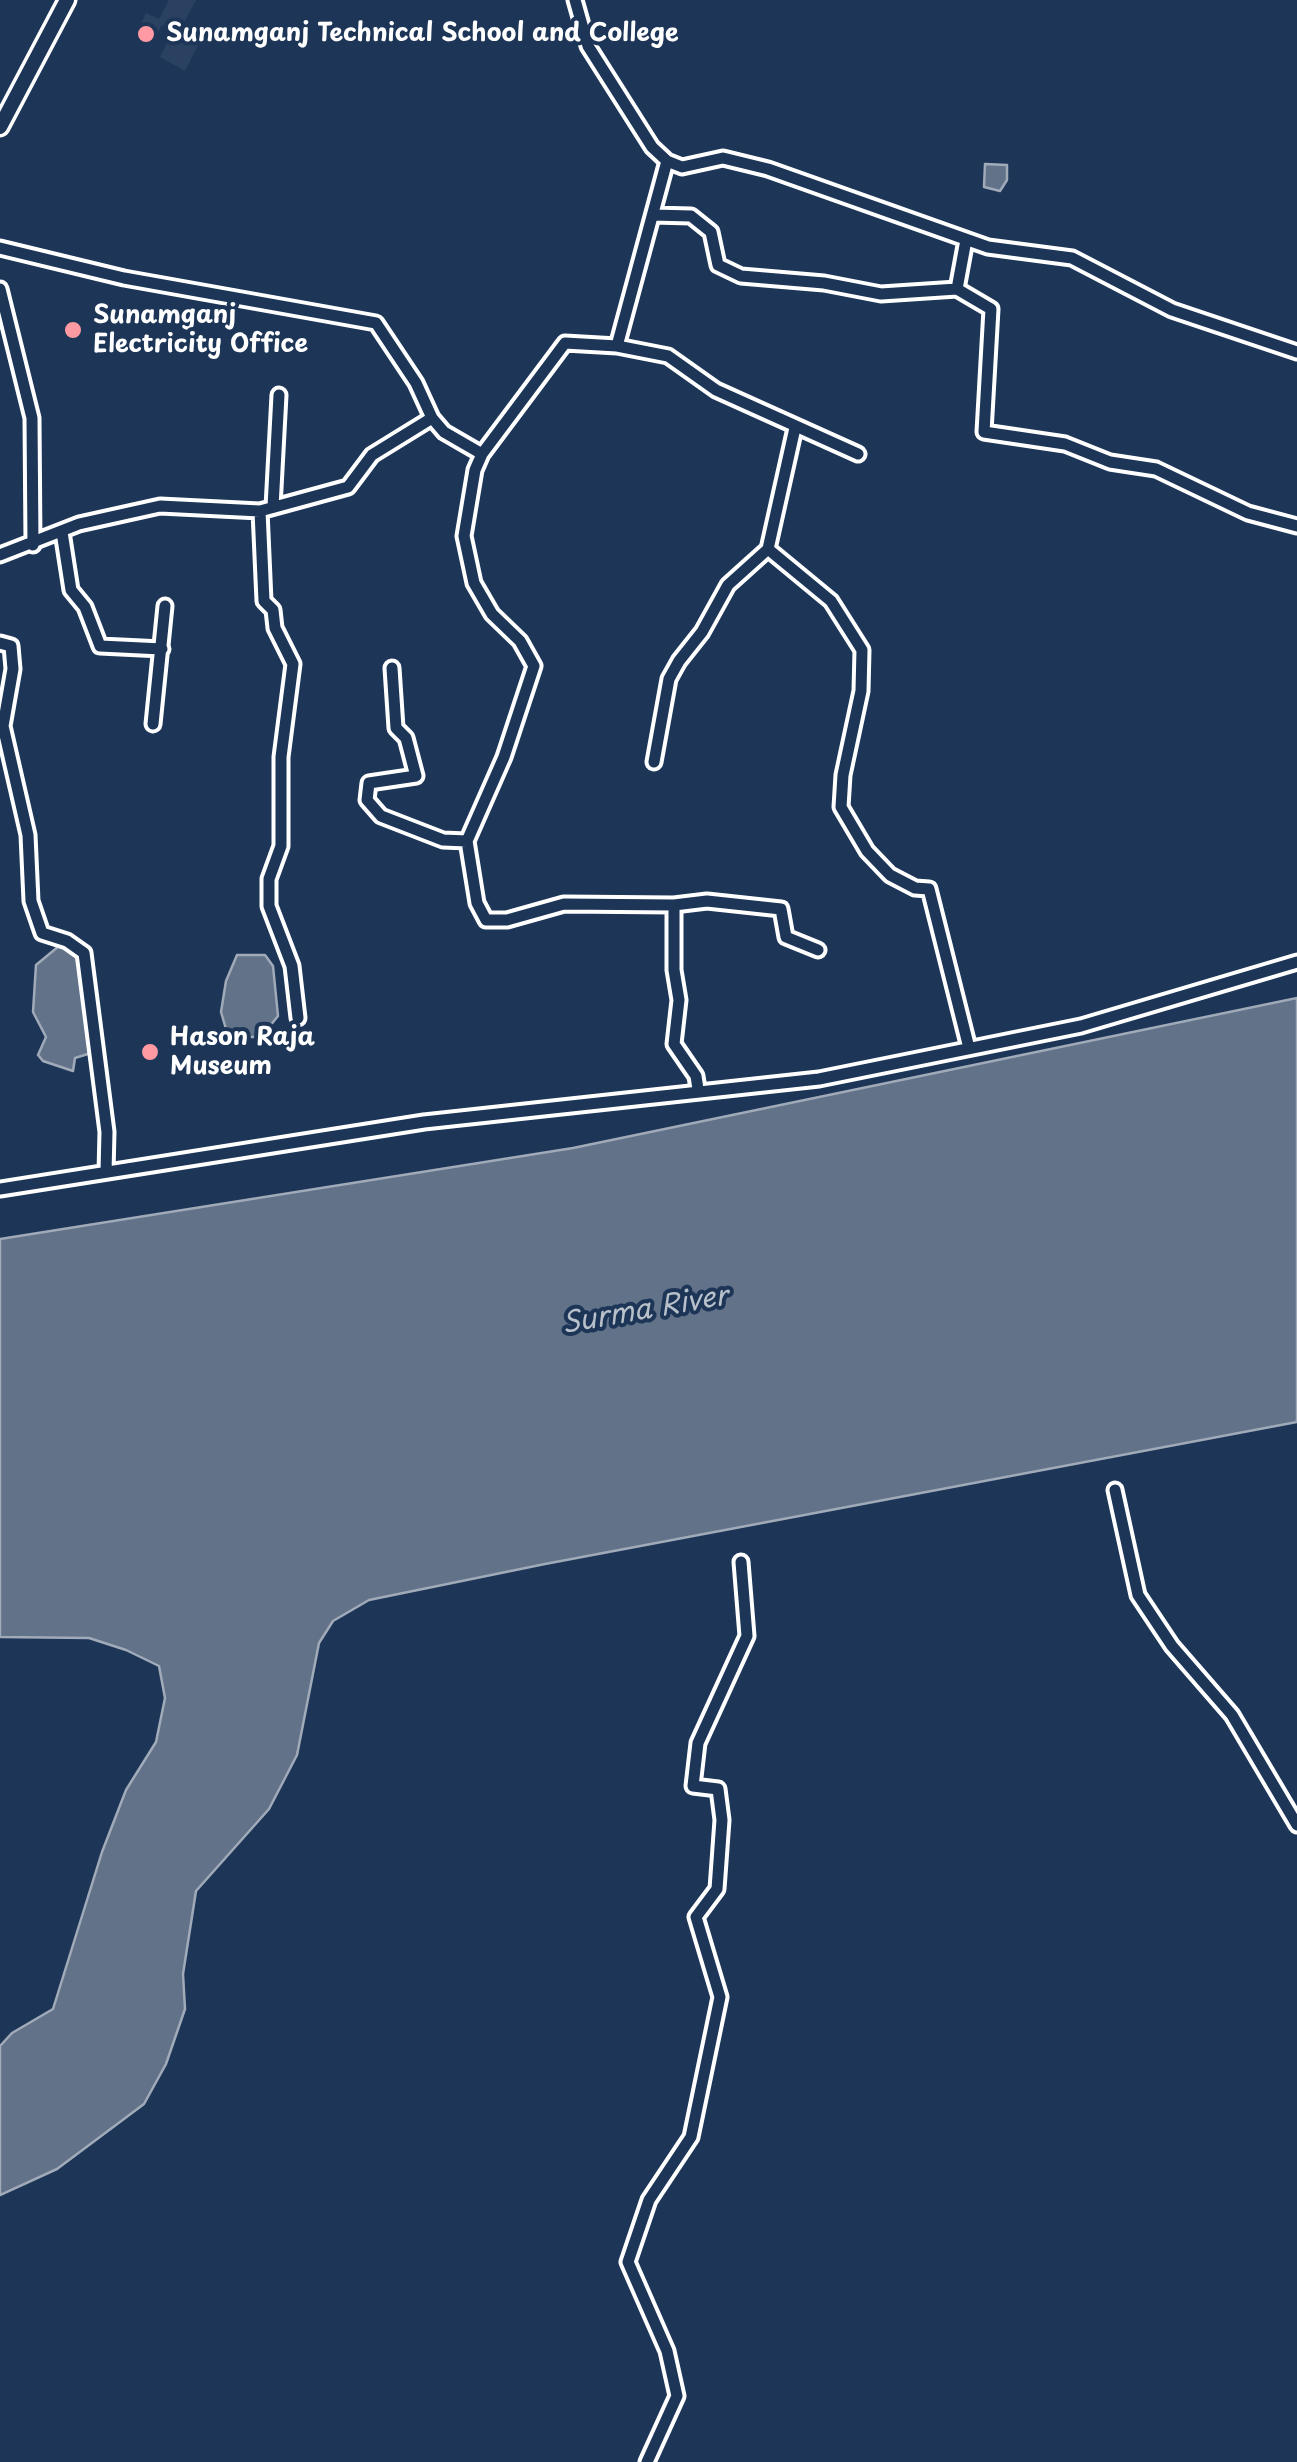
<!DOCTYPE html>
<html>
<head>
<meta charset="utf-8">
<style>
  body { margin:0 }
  canvas { display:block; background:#1d3557 }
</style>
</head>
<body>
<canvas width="1297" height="2462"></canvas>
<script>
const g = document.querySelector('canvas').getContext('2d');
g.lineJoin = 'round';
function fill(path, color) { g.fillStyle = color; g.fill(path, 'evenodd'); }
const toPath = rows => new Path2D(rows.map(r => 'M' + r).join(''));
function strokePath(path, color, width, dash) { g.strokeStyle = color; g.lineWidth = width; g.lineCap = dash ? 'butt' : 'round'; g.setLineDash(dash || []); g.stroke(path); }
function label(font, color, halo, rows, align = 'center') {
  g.font = font + ' "Playpen Sans",sans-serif'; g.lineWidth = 8; g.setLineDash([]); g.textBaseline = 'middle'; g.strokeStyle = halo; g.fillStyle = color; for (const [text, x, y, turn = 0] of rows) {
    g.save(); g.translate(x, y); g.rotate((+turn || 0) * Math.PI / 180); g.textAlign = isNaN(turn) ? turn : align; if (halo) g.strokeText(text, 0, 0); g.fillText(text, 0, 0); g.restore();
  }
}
fill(toPath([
  [169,0,196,0,180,30,200,41,185,71,160,57,173,31,162,25,151,46,134,37,146,13,159,19]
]), '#2a4161');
const water = toPath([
  [985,164,1007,165,1007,180,1000,191,984,187,985,164],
  [59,946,82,958,91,1053,75,1058,73,1071,43,1061,38,1055,46,1037,33,1012,36,965,59,946],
  [237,955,265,955,273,966,278,1016,261,1037,239,1037,226,1029,221,1012,226,981,237,955],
  [1297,998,1297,1422,545,1564,369,1600,333,1621,319,1643,297,1755,269,1809,196,1891,183,1974,185,2009,166,2064,144,2104,57,2169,0,2195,0,2046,12,2033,53,2009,102,1852,126,1790,156,1742,165,1698,159,1666,126,1650,89,1638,0,1637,0,1239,573,1148,1297,998]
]);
fill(water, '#617289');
strokePath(water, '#a0aab8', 2.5);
const minor = toPath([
  [575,0,588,46,652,147,667,161,682,167,723,158,768,169,988,247,1072,258,1172,310,1297,352],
  [653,215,691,216,711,232,718,265,741,276,824,283,881,294,957,289],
  [966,240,957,289,991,309,984,432,1065,444,1110,462,1156,469,1248,513,1297,526],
  [0,248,124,278,376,323,416,383,432,418,444,432,482,454],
  [0,289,32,418,33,545],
  [617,346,667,161],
  [273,507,279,395],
  [260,511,264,601,273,610,275,628,293,664,281,757,281,846,269,879,269,906,292,966,298,1018],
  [62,532,71,590,85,607,100,646,162,649],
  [768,549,831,601,862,650,861,691,843,775,841,807,867,851,890,875,915,888,929,889,969,1048],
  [0,555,79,524,160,506,260,511,348,487,372,455,432,418],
  [0,643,11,646,13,669,3,726,28,835,31,901,42,933,67,941,84,953,107,1132,106,1172],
  [392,668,396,728,406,738,416,776,369,783,367,800,381,816,443,840,467,841],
  [153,724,165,606],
  [654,762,669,679,679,661,702,632,728,585,768,549,795,428],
  [674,905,564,904,507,920,486,920,477,903,467,841,504,757,534,666,520,641,492,614,474,583,464,536,475,470,482,454,565,343,617,346,668,356,716,390,858,454],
  [698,1089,696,1076,674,1044,679,1000,674,970,674,905,707,901,781,909,786,937,818,950],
  [0,1189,424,1122,819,1079,1081,1026,1297,962],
  [1115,1490,1138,1595,1172,1646,1232,1715,1297,1825],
  [647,2462,677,2396,667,2351,628,2262,649,2200,691,2137,720,1997,696,1917,717,1889,722,1820,718,1789,693,1786,698,1743,747,1636,741,1562]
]);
const major = toPath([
  [0,127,67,0]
]);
strokePath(minor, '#fff', 19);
strokePath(major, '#fff', 21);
strokePath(minor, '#1d3557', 11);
strokePath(major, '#1d3557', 14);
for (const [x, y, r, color] of [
  [146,34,10,"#ff9aa2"],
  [73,330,10,"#ff9aa2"],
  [150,1052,10,"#ff9aa2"]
]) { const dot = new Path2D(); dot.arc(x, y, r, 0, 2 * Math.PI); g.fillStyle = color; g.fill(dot); strokePath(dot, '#1d3557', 4); }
label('bold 25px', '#fff', '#1d3557', [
  ["Sunamganj Technical School and College",166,34],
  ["Sunamganj",93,316],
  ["Electricity Office",93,345],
  ["Hason Raja",170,1038],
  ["Museum",170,1067]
], 'left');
label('italic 28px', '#b8c0ca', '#1d3557', [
  ["Surma River",645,1311,-10]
]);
</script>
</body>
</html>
